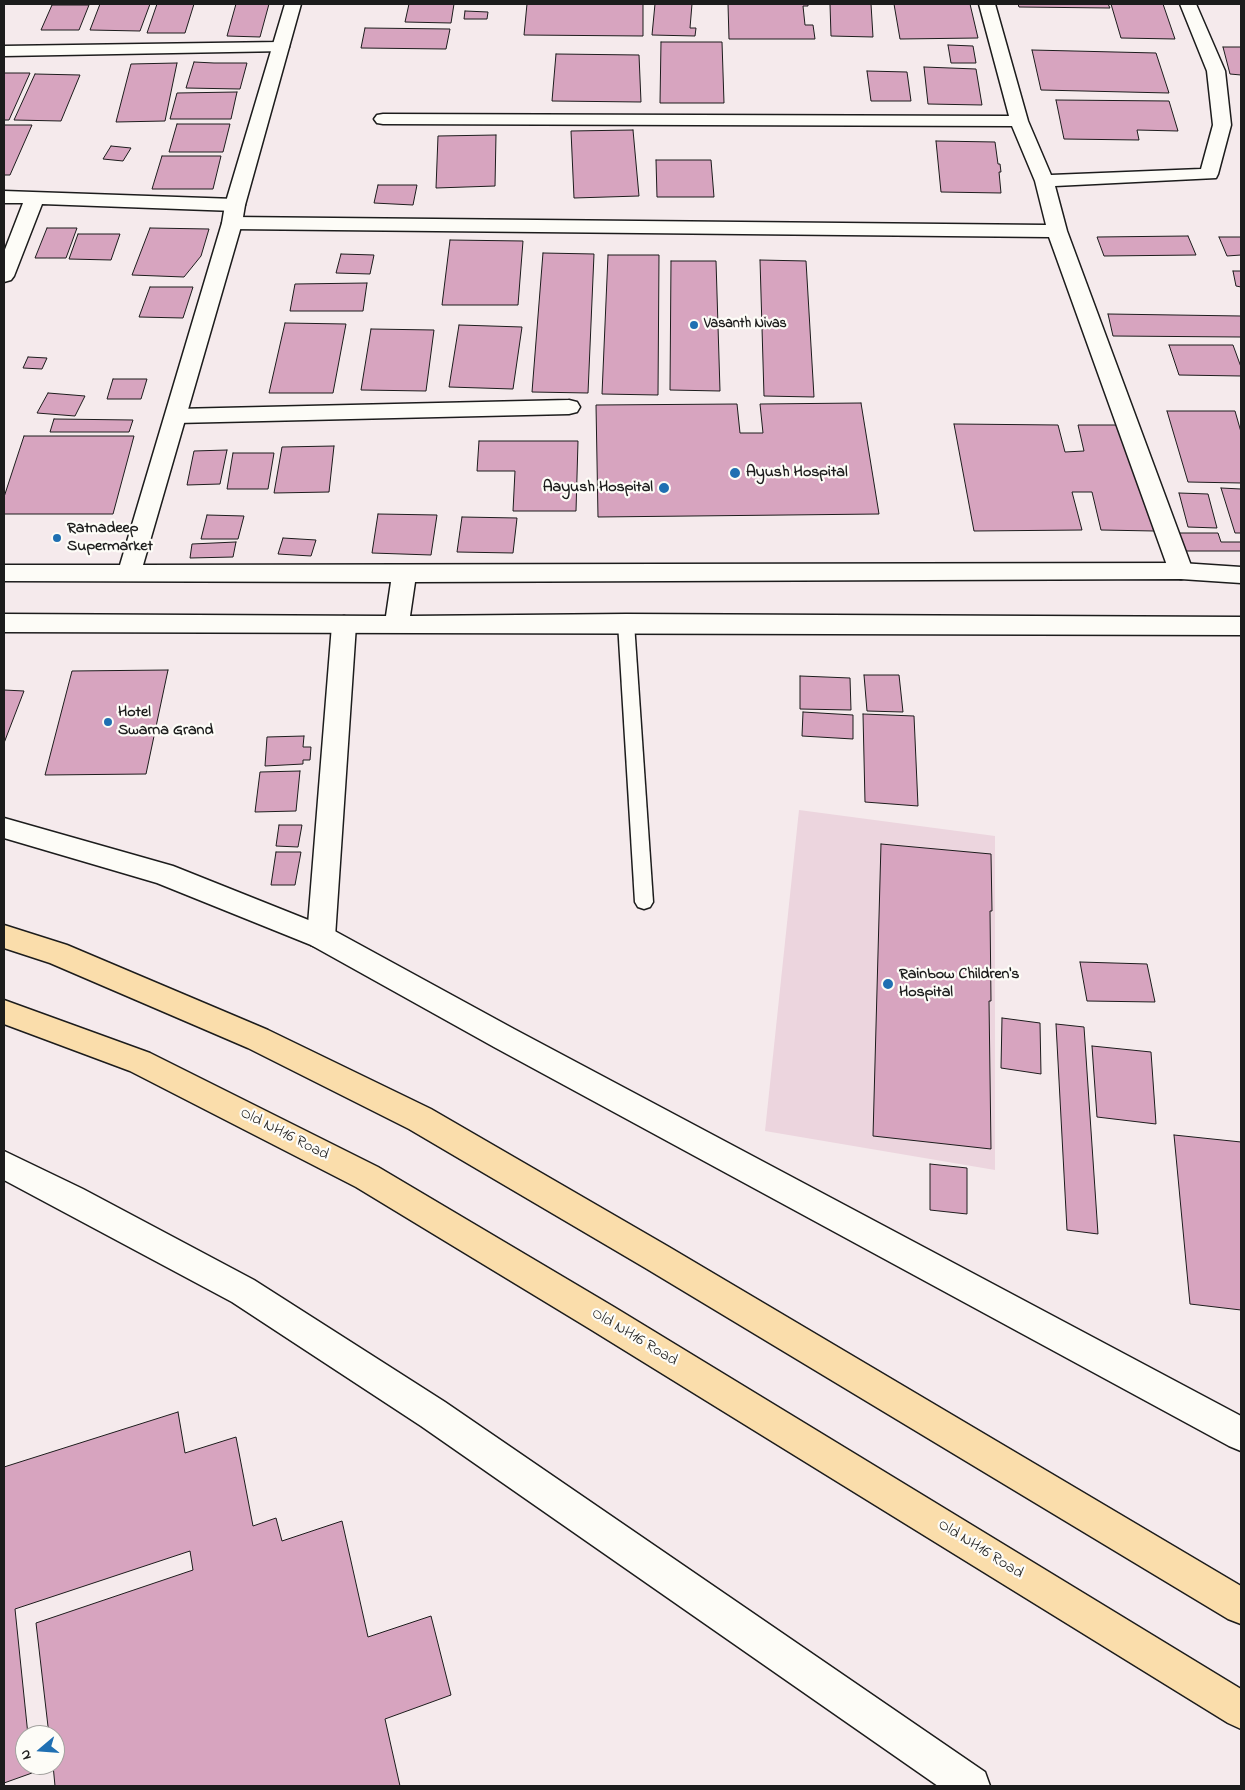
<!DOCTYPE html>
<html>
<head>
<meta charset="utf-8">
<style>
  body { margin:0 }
  #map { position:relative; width:1245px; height:1790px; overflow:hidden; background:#f5eaec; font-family:"Indie Flower",sans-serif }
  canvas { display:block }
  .frame { position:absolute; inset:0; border:5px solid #1c1c1c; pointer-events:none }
  .north { position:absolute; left:15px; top:1725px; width:50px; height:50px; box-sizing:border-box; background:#fdfcf7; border:1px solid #a3a29f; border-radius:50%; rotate:252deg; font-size:14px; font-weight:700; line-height:20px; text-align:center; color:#1c1c1c }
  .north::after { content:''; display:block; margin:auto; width:18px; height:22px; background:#1f6fb2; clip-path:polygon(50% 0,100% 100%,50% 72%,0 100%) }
</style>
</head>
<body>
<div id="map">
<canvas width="1245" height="1790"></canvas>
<div class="frame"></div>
<div class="north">N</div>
</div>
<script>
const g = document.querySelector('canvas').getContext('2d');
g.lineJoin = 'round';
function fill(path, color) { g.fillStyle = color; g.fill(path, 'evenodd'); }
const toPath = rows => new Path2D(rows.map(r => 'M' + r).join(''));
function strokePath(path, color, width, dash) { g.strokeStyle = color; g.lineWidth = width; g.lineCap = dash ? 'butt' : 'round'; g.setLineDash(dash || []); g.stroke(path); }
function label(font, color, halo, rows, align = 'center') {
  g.font = font + ' "Indie Flower",sans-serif'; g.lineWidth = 4.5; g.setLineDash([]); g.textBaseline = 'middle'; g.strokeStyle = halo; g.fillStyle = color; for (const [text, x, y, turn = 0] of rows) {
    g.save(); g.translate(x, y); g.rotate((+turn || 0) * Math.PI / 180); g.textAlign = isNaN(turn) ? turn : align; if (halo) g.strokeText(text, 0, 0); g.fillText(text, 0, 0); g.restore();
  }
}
fill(toPath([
  [799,810,995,836,995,1170,765,1131]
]), '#ecd5de');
const building = toPath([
  [100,4,150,4,140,31,90,30,100,4],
  [157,4,194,4,185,33,147,33,157,4],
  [236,4,269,4,260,37,227,36,236,4],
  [409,4,454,4,451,23,405,22,409,4],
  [527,4,643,4,643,36,524,35,527,4],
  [655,4,692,4,690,28,696,28,695,36,652,35,655,4],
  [728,4,808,4,808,6,803,6,805,25,813,25,815,39,729,39,728,4],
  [830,4,871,4,873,37,831,36,830,4],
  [894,4,970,4,978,38,900,39,894,4],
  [1018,4,1108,4,1110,8,1019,7,1018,4],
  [1111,4,1163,4,1175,39,1121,38,1111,4],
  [52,5,89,5,79,30,41,30,52,5],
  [465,11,488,12,487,19,464,19,465,11],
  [365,28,450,29,446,49,361,48,365,28],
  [661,42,722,42,724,103,660,103,661,42],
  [948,45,973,46,976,63,951,63,948,45],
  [1223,47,1241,47,1241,75,1230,74,1223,47],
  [1032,50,1156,53,1169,93,1041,90,1032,50],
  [556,54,639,55,641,102,552,101,556,54],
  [194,62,214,63,247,63,240,89,186,88,194,62],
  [177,63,165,121,116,122,131,64,177,63],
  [924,67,976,69,982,105,928,104,924,67],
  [867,71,907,72,911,101,871,101,867,71],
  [4,73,30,73,9,120,4,120,4,73],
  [35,74,80,75,61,121,14,120,35,74],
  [237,92,231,119,170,119,177,93,237,92],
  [1056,100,1169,101,1178,131,1137,130,1139,140,1064,139,1056,100],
  [177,124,230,124,223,152,169,152,177,124],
  [4,125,32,125,10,175,4,175,4,125],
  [633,130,639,196,574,198,571,131,633,130],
  [496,135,495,186,436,188,438,136,496,135],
  [936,141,995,142,998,164,1000,164,1001,172,999,172,1001,193,941,192,936,141],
  [111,146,131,148,123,161,103,159,111,146],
  [162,156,221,156,213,189,152,189,162,156],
  [656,160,711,160,714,197,657,197,656,160],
  [378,185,417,185,413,205,374,203,378,185],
  [47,228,77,228,66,258,35,258,47,228],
  [150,228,209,229,201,256,184,277,132,275,150,228],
  [78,234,120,234,111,260,69,259,78,234],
  [1188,236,1196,255,1104,256,1097,237,1188,236],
  [1219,237,1241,237,1241,255,1227,256,1219,237],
  [450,240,523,241,518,305,442,305,450,240],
  [543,253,594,254,588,393,532,392,543,253],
  [341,254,374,255,370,274,336,273,341,254],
  [608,255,659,255,658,395,602,394,608,255],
  [760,260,806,261,814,397,764,396,760,260],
  [671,261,716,261,720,391,670,390,671,261],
  [1233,271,1241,271,1241,287,1236,286,1233,271],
  [367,283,363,311,290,311,295,284,367,283],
  [150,287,193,287,183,318,139,317,150,287],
  [1108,314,1241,316,1241,337,1113,336,1108,314],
  [285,323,346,324,333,393,269,393,285,323],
  [459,325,522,327,513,389,449,387,459,325],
  [371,329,434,330,426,391,361,390,371,329],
  [1169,345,1233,345,1241,367,1241,376,1179,375,1169,345],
  [28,357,47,358,42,369,23,368,28,357],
  [113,379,147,379,141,399,107,399,113,379],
  [48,393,85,396,75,416,37,413,48,393],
  [861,403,879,514,598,517,596,405,737,404,740,433,763,433,760,404,861,403],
  [1167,411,1235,411,1241,432,1241,483,1188,482,1167,411],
  [54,419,133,420,129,432,50,432,54,419],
  [954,424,1058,425,1065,452,1084,451,1078,425,1124,425,1154,531,1101,530,1092,492,1072,492,1082,530,974,531,954,424],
  [24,436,134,436,113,514,4,514,4,497,24,436],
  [479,441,578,441,576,511,513,511,515,471,477,471,479,441],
  [334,446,329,492,274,493,282,447,334,446],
  [227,450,220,484,187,485,194,451,227,450],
  [233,453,274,453,268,489,227,489,233,453],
  [1221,488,1241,489,1241,533,1235,533,1221,488],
  [1179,493,1208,494,1217,528,1188,527,1179,493],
  [378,514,437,515,431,555,372,553,378,514],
  [207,515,244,516,238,539,201,539,207,515],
  [462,517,517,518,513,553,457,552,462,517],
  [1179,533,1218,533,1221,542,1241,542,1241,551,1184,551,1179,533],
  [283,538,316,540,311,556,278,554,283,538],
  [236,542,233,557,190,558,192,544,236,542],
  [168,670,146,774,45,775,72,671,168,670],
  [864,675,899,675,903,712,867,711,864,675],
  [800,676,850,678,851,710,800,709,800,676],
  [4,690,24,691,4,743,4,690],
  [803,712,853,715,853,739,802,736,803,712],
  [863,714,914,716,918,806,865,802,863,714],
  [304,736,303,747,311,747,310,760,303,760,303,764,265,766,267,737,304,736],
  [300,771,296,811,255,812,260,772,300,771],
  [279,825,302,825,298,847,276,846,279,825],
  [881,844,991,854,992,911,990,911,991,1001,989,1001,991,1149,873,1136,881,844],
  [276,852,301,852,295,885,271,885,276,852],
  [1080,962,1147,964,1155,1002,1087,1001,1080,962],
  [1002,1018,1040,1023,1041,1074,1001,1068,1002,1018],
  [1056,1024,1084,1027,1098,1234,1067,1230,1056,1024],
  [1092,1046,1151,1052,1156,1124,1097,1117,1092,1046],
  [1174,1135,1241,1142,1241,1310,1190,1304,1174,1135],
  [930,1164,967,1168,967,1214,930,1210,930,1164],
  [178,1412,185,1453,236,1437,253,1526,276,1518,282,1541,342,1521,368,1637,431,1616,451,1695,385,1719,400,1786,55,1786,53,1765,55,1765,55,1735,49,1735,36,1623,193,1570,190,1551,15,1609,28,1735,25,1735,25,1765,32,1765,32,1773,4,1783,4,1467,178,1412]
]);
fill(building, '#d7a4bf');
strokePath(building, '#1c1c1c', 1);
const service = toPath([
  [626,618,631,619,634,623,653,902,650,907,644,909,638,907,635,902,618,623,621,619,626,618]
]);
const minor = toPath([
  [979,4,995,4,1028,121,1051,175,1201,169,1213,125,1207,71,1180,4,1196,4,1225,71,1231,125,1218,174,1216,178,1055,186,1067,231,1193,571,1189,577,1181,579,1173,577,1169,571,1049,237,232,229,225,227,222,223,225,219,232,217,1046,225,1035,181,1012,126,383,124,377,123,374,119,377,115,383,114,1009,116,979,4],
  [280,42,286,43,289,47,286,51,4,56,4,46,280,42],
  [4,191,235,199,242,201,245,205,242,209,235,211,42,204,14,276,11,280,4,282,4,252,23,203,4,203,4,191],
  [569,400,577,402,580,407,577,412,569,414,176,423,168,421,165,416,168,411,176,409,569,400],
  [344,616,353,619,356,625,335,937,331,945,321,949,311,945,307,937,332,625,335,619,344,616]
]);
const tertiary = toPath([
  [285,4,301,4,245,205,242,223,143,565,1181,563,1241,567,1241,583,1181,579,415,582,410,616,626,614,1241,617,1241,635,4,632,4,614,386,616,391,582,4,581,4,565,120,565,222,223,225,205,285,4],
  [4,818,173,866,331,929,514,1029,1241,1416,1241,1451,1229,1446,494,1047,311,945,157,883,4,838,4,818],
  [4,1151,83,1189,254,1280,445,1402,985,1772,990,1786,938,1786,421,1426,232,1302,4,1180,4,1151]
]);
const primary = toPath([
  [4,925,67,945,268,1030,431,1109,669,1247,1241,1586,1241,1624,1228,1619,647,1269,409,1129,248,1048,50,963,4,948,4,925],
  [4,1000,150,1053,378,1167,614,1307,1241,1689,1241,1729,1228,1723,590,1329,356,1187,130,1071,4,1024,4,1000]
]);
strokePath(service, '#1c1c1c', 3);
strokePath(minor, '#1c1c1c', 3);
strokePath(tertiary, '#1c1c1c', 3);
strokePath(primary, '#1c1c1c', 3);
fill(service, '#fdfcf7');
fill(minor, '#fdfcf7');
fill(tertiary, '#fdfcf7');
fill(primary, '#faddab');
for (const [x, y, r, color] of [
  [694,325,5,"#1f6fb2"],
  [735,473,6,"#1f6fb2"],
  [664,488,6,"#1f6fb2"],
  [57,538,5,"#1f6fb2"],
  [108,722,5,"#1f6fb2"],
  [888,984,6,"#1f6fb2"]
]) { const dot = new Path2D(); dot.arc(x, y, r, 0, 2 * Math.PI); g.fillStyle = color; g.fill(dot); strokePath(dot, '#fdfcf7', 2); }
label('bold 14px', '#1c1c1c', '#fdfcf7', [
  ["Vasanth Nivas",704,325]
], 'left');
label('bold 16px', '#1c1c1c', '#fdfcf7', [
  ["Ayush Hospital",746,473],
  ["Aayush Hospital",653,488,"right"],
  ["Ratnadeep",67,529],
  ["Supermarket",67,547],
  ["Hotel",118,713],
  ["Swarna Grand",118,731],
  ["Rainbow Children's",899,975],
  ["Hospital",899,993]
], 'left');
label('16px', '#1c1c1c', '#fdfcf7', [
  ["Old NH16 Road",284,1135,27],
  ["Old NH16 Road",634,1338,31],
  ["Old NH16 Road",980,1550,32]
]);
</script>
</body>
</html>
